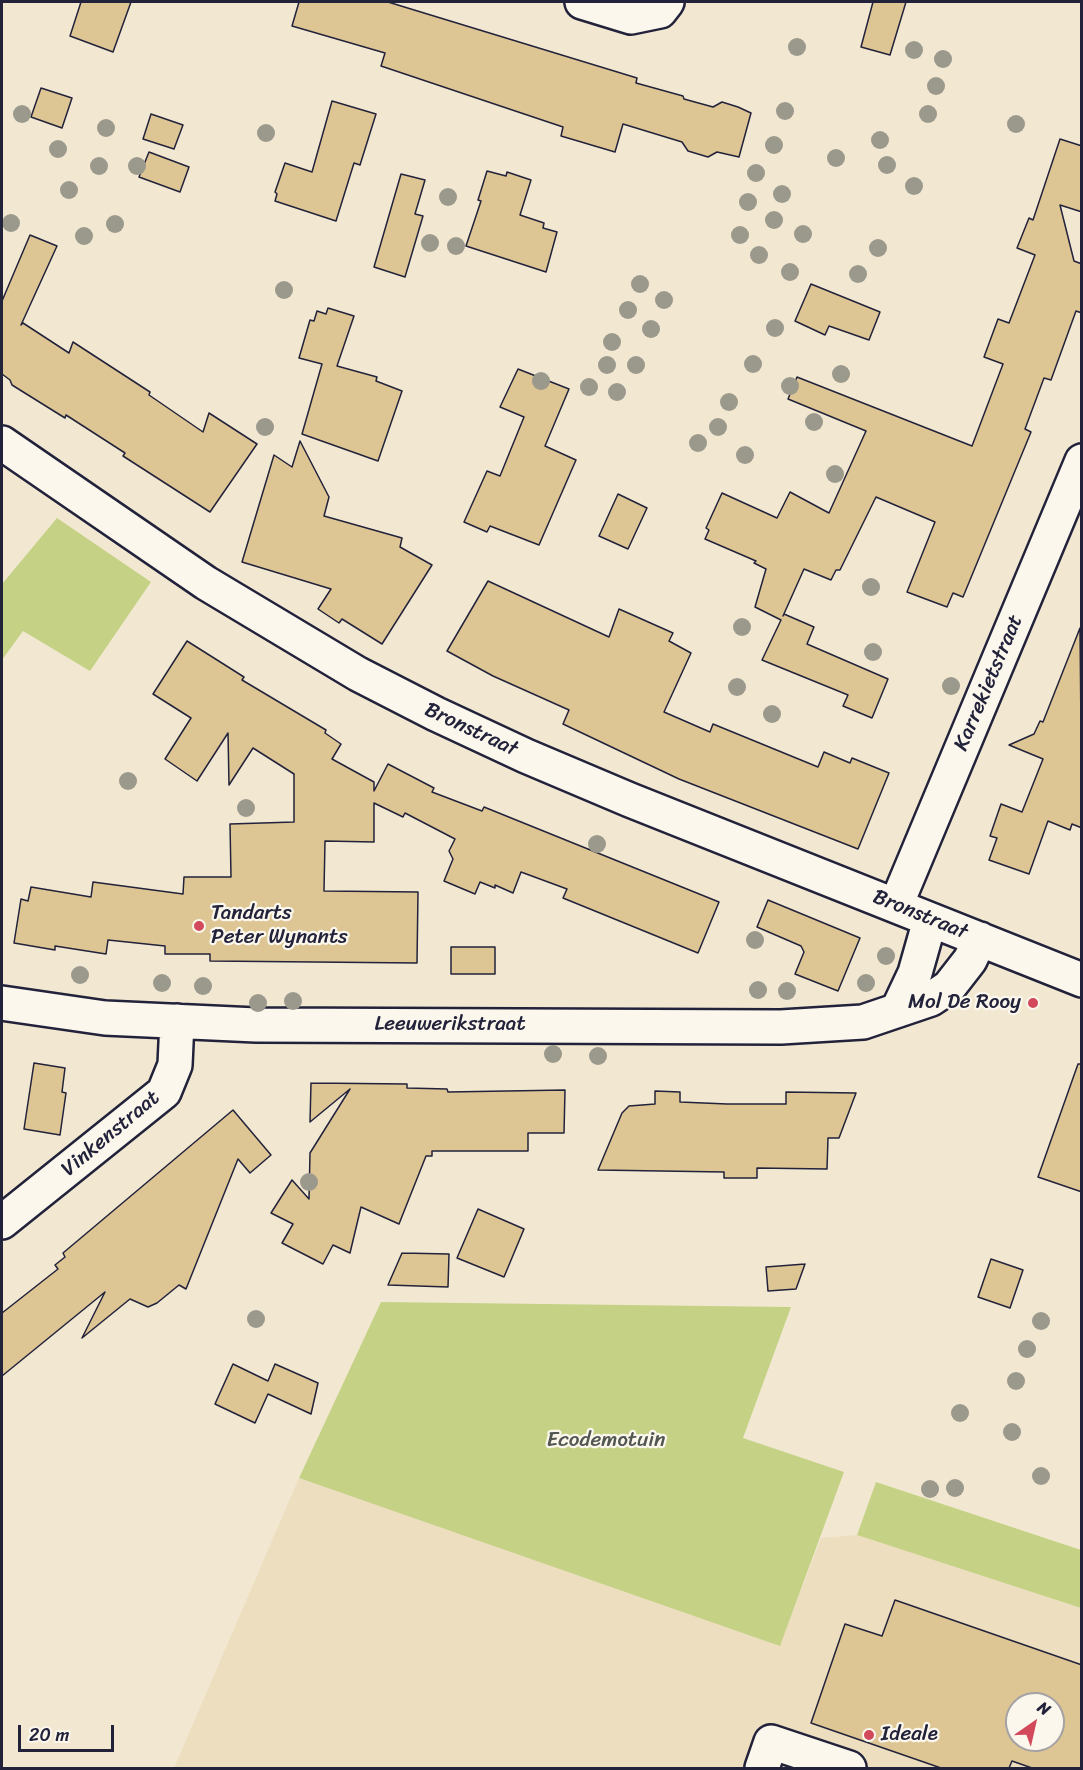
<!DOCTYPE html>
<html>
<head>
<meta charset="utf-8">
<style>
  body { margin:0 }
  #map { position:relative; width:1083px; height:1770px; overflow:hidden; background:#f2e8d2; font-family:Sriracha,sans-serif }
  canvas { display:block }
  .frame { position:absolute; inset:0; border:3px solid #22223b; pointer-events:none }
  .north { position:absolute; left:1005px; top:1692px; width:60px; height:60px; box-sizing:border-box; background:#fbf7ec; border:2px solid #a4a2a5; border-radius:50%; rotate:34deg; font-size:16px; font-weight:700; line-height:24px; text-align:center; color:#22223b }
  .north::after { content:''; display:block; margin:auto; width:21px; height:27px; background:#d1495b; clip-path:polygon(50% 0,100% 100%,50% 72%,0 100%) }
  .scale { position:absolute; left:18px; top:1725px; width:96px; height:27px; box-sizing:border-box; border:3px solid #22223b; border-top:0; padding-left:8px; font-size:18px; line-height:21px; white-space:nowrap; color:#22223b; -webkit-text-stroke:4px #fbf7ec; paint-order:stroke }
</style>
</head>
<body>
<div id="map">
<canvas width="1083" height="1770"></canvas>
<div class="frame"></div>
<div class="north">N</div>
<div class="scale">20 m</div>
</div>
<script>
const g = document.querySelector('canvas').getContext('2d');
g.lineJoin = 'round';
function fill(path, color) { g.fillStyle = color; g.fill(path, 'evenodd'); }
const toPath = rows => new Path2D(rows.map(r => 'M' + r).join(''));
function strokePath(path, color, width, dash) { g.strokeStyle = color; g.lineWidth = width; g.lineCap = dash ? 'butt' : 'round'; g.setLineDash(dash || []); g.stroke(path); }
function label(font, color, halo, rows, align = 'center') {
  g.font = font + ' Sriracha,sans-serif'; g.lineWidth = 4.5; g.setLineDash([]); g.textBaseline = 'middle'; g.strokeStyle = halo; g.fillStyle = color; for (const [text, x, y, turn = 0] of rows) {
    g.save(); g.translate(x, y); g.rotate((+turn || 0) * Math.PI / 180); g.textAlign = isNaN(turn) ? turn : align; if (halo) g.strokeText(text, 0, 0); g.fillText(text, 0, 0); g.restore();
  }
}
fill(toPath([
  [299,1478,780,1645,821,1538,857,1535,1081,1608,1081,1768,174,1768],
  [1017,1704,1053,1704,1053,1740,1017,1740]
]), '#ecdebf');
fill(toPath([
  [57,518,151,582,90,671,23,631,2,660,2,584],
  [381,1302,791,1307,743,1438,844,1472,780,1646,299,1478],
  [876,1482,1081,1550,1081,1608,857,1535]
]), '#c5d286');
const building = toPath([
  [81,2,131,2,113,52,70,36,81,2],
  [299,2,388,2,637,78,636,83,683,96,684,99,713,107,722,102,738,107,751,113,739,157,717,152,708,157,688,151,682,142,623,124,615,152,561,136,563,127,381,66,385,53,292,26,299,2],
  [873,2,906,2,890,55,861,47,873,2],
  [41,88,72,98,62,128,31,117,41,88],
  [332,101,376,114,360,165,354,163,336,221,275,201,277,194,275,192,285,163,312,172,332,101],
  [151,114,183,125,174,149,143,139,151,114],
  [1060,139,1082,146,1082,212,1060,205,1074,261,1082,264,1082,313,1076,311,1051,380,1044,378,1025,429,1031,432,963,597,953,593,947,607,907,592,935,522,876,497,840,570,836,570,831,580,804,569,783,616,784,614,814,627,807,644,888,679,872,718,843,706,848,695,762,660,781,620,755,607,766,569,754,563,756,561,705,539,709,530,706,528,722,493,777,518,790,492,829,513,866,431,788,399,797,377,972,446,1003,364,984,357,998,319,1009,323,1035,255,1017,248,1029,218,1033,220,1060,139],
  [149,152,189,167,180,192,139,177,149,152],
  [487,171,506,176,507,172,531,180,520,215,544,223,543,228,557,232,546,272,466,246,481,201,478,200,487,171],
  [401,174,425,180,415,214,423,216,405,277,374,267,401,174],
  [30,235,57,246,21,325,23,323,69,353,73,342,150,392,149,395,203,432,209,413,257,444,210,512,123,456,125,453,66,415,65,418,12,385,10,380,2,374,2,301,30,235],
  [811,284,880,312,869,340,829,326,825,335,795,321,811,284],
  [328,308,354,316,337,366,377,377,376,381,402,391,378,461,302,434,322,364,299,358,310,320,314,321,317,311,326,314,328,308],
  [518,369,569,389,545,446,576,460,539,545,490,526,487,532,464,522,487,471,500,476,524,417,500,407,518,369],
  [300,441,329,497,324,516,402,538,400,547,432,565,382,644,342,619,339,623,318,609,331,589,242,562,274,455,292,467,300,441],
  [618,494,647,508,628,549,599,536,618,494],
  [488,581,609,637,619,609,673,633,669,641,691,653,664,712,710,732,713,724,818,767,824,752,850,763,852,758,889,773,858,849,679,779,563,724,569,710,493,676,447,651,488,581],
  [1080,628,1082,828,1072,824,1070,830,1048,821,1029,874,989,860,997,838,990,836,1001,804,1022,812,1043,759,1009,745,1034,734,1040,721,1043,722,1080,628],
  [187,641,244,677,242,680,326,730,325,733,341,744,332,759,374,782,374,791,388,764,434,788,432,792,482,811,484,807,719,902,698,953,563,898,567,889,521,872,513,893,495,885,495,888,480,882,475,894,444,881,453,859,449,851,455,839,405,813,403,817,374,803,374,842,325,841,324,891,418,892,417,963,210,961,210,954,165,954,165,946,108,940,106,954,55,946,55,950,14,943,21,899,28,901,31,887,91,897,93,882,183,894,184,877,231,877,230,824,294,822,294,774,253,748,229,785,228,733,197,781,165,759,191,718,153,694,187,641],
  [768,900,860,938,838,991,795,974,804,952,801,946,757,927,768,900],
  [451,947,495,947,495,974,451,974,451,947],
  [34,1063,65,1068,62,1092,66,1093,60,1135,24,1129,34,1063],
  [1078,1064,1082,1064,1082,1192,1038,1177,1078,1064],
  [311,1083,407,1084,407,1088,447,1089,448,1092,565,1090,564,1133,528,1133,528,1151,432,1151,432,1156,426,1156,399,1224,361,1207,350,1253,333,1245,323,1264,282,1243,293,1224,271,1213,292,1180,309,1199,310,1153,350,1089,310,1122,311,1083],
  [655,1091,680,1092,680,1102,727,1104,786,1104,786,1092,856,1093,839,1138,828,1138,827,1169,757,1168,757,1178,724,1178,724,1172,598,1170,622,1113,629,1106,655,1104,655,1091],
  [233,1110,271,1155,250,1173,238,1159,186,1289,179,1285,157,1303,148,1307,130,1299,82,1338,105,1292,2,1376,2,1313,58,1269,55,1265,65,1257,63,1253,233,1110],
  [478,1209,524,1229,504,1277,457,1258,478,1209],
  [402,1253,449,1254,448,1287,388,1285,402,1253],
  [991,1259,1023,1270,1010,1308,978,1297,991,1259],
  [805,1264,796,1289,768,1291,766,1267,805,1264],
  [233,1364,268,1381,275,1364,318,1383,311,1414,268,1394,255,1423,215,1404,233,1364],
  [895,1600,1082,1665,1082,1768,1032,1768,1012,1761,1009,1768,941,1768,811,1723,845,1624,882,1636,895,1600],
  [1017,1704,1053,1704,1053,1740,1017,1740,1017,1704]
]);
fill(building, '#ddc594');
strokePath(building, '#22223b', 1.5);
const minor = toPath([
  [582,2,631,17,660,11,667,2],
  [2,443,206,583,358,674,436,714,526,756,630,800,1082,980],
  [896,905,1082,461],
  [2,1003,105,1018,256,1025,781,1027,863,1022,931,999,949,987,970,960,980,939],
  [898,1009,915,973,930,920],
  [2,1222,164,1092,175,1065,177,1021],
  [762,1768,771,1742,849,1768]
]);
strokePath(minor, '#22223b', 38);
strokePath(minor, '#fbf7ec', 33);
g.fillStyle = '#9b988c';
for (const [x, y] of [
  [797,47],
  [914,50],
  [943,59],
  [936,86],
  [785,111],
  [22,114],
  [928,114],
  [1016,124],
  [106,128],
  [266,133],
  [880,140],
  [774,145],
  [58,149],
  [836,158],
  [887,165],
  [99,166],
  [137,166],
  [756,173],
  [914,186],
  [69,190],
  [782,194],
  [448,197],
  [748,202],
  [774,220],
  [11,223],
  [115,224],
  [803,234],
  [740,235],
  [84,236],
  [430,243],
  [456,246],
  [878,248],
  [759,255],
  [790,272],
  [858,274],
  [640,284],
  [284,290],
  [664,300],
  [628,310],
  [775,328],
  [651,329],
  [612,342],
  [753,364],
  [607,365],
  [636,365],
  [841,374],
  [541,381],
  [790,386],
  [589,387],
  [617,392],
  [729,402],
  [814,422],
  [265,427],
  [718,427],
  [698,443],
  [745,455],
  [835,474],
  [871,587],
  [742,627],
  [873,652],
  [951,686],
  [737,687],
  [772,714],
  [128,781],
  [246,808],
  [597,844],
  [755,940],
  [886,956],
  [80,975],
  [162,983],
  [866,983],
  [203,986],
  [758,990],
  [787,991],
  [293,1001],
  [258,1003],
  [553,1054],
  [598,1056],
  [309,1182],
  [256,1319],
  [1041,1321],
  [1027,1349],
  [1016,1381],
  [960,1413],
  [1012,1432],
  [1041,1476],
  [955,1488],
  [930,1489]
]) { g.beginPath(); g.arc(x, y, 9, 0, 2 * Math.PI); g.fill(); }
for (const [x, y, r, color] of [
  [199,926,6,"#d1495b"],
  [1033,1003,6,"#d1495b"],
  [869,1735,6,"#d1495b"]
]) { const dot = new Path2D(); dot.arc(x, y, r, 0, 2 * Math.PI); g.fillStyle = color; g.fill(dot); strokePath(dot, '#fbf7ec', 2); }
label('21px', '#22223b', '#fbf7ec', [
  ["Karrekietstraat",989,683,-67],
  ["Bronstraat",471,730,25],
  ["Bronstraat",920,915,22],
  ["Leeuwerikstraat",450,1025],
  ["Vinkenstraat",111,1134,-40]
]);
label('21px', '#22223b', '#fbf7ec', [
  ["Tandarts",211,914],
  ["Peter Wynants",211,938],
  ["Mol De Rooy",1021,1003,"right"],
  ["Ideale",881,1735]
], 'left');
label('21px', '#535752', '#fbf7ec', [
  ["Ecodemotuin",606,1441]
]);
</script>
</body>
</html>
